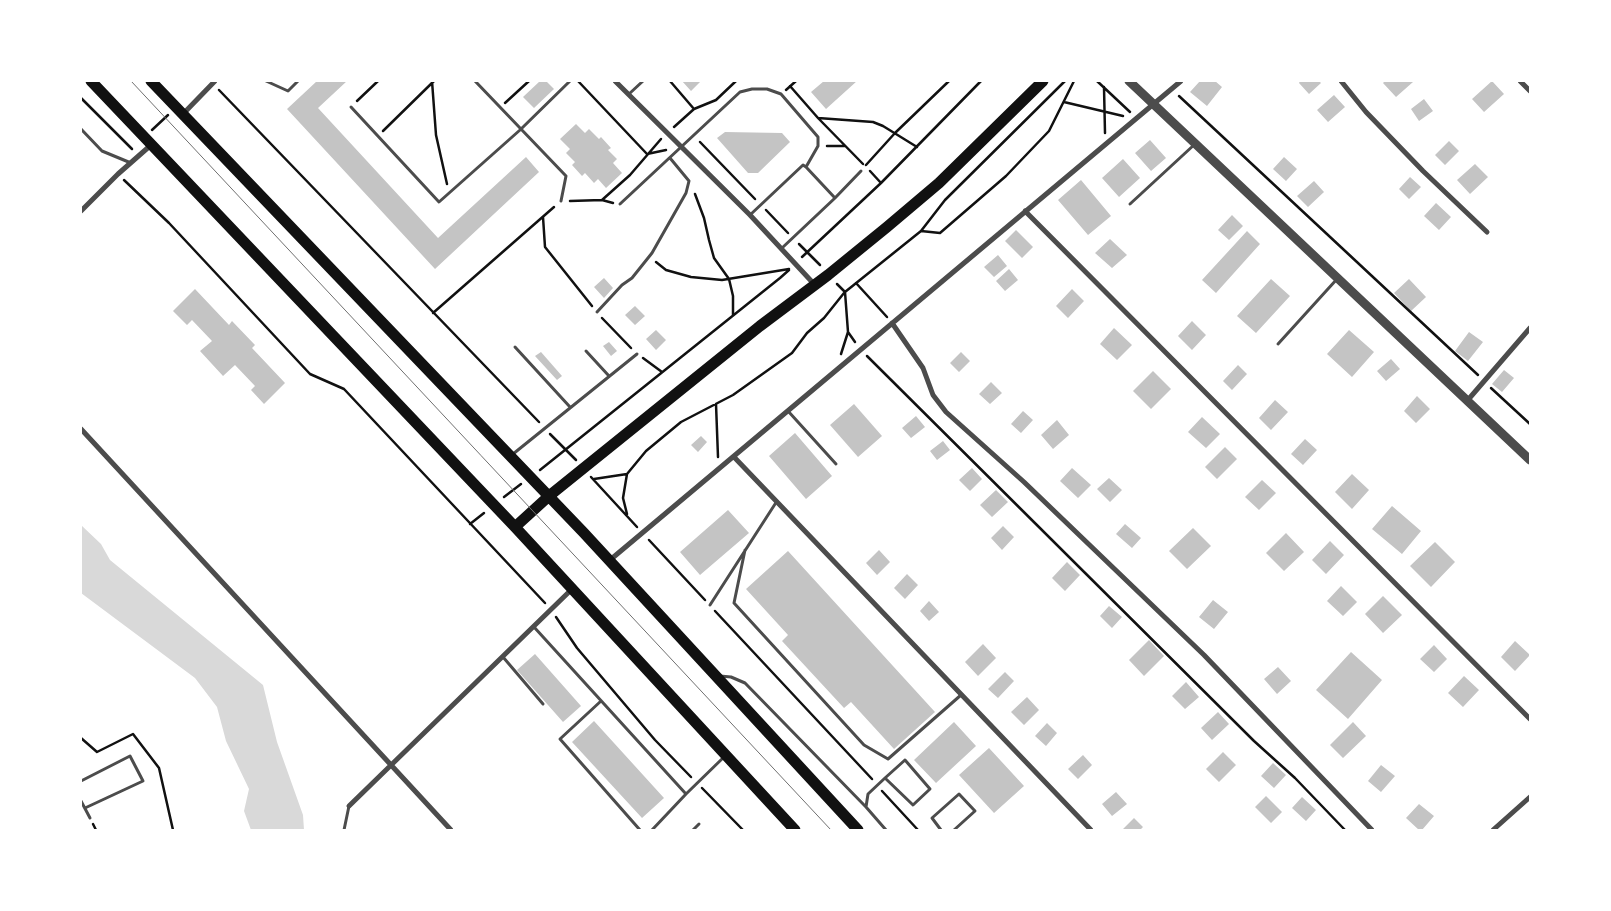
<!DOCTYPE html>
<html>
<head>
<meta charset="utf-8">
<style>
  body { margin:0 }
  #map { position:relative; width:1611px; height:911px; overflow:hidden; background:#fff; font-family:Helvetica,sans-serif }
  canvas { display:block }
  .frame { position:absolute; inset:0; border:82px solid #fff; pointer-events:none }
</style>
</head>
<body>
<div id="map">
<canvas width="1611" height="911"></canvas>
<div class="frame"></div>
</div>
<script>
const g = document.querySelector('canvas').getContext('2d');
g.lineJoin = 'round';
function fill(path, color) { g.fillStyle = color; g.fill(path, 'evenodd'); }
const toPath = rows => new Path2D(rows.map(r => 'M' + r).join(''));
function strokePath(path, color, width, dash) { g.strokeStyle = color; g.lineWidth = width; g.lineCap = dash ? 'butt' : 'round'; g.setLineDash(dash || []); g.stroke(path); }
fill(toPath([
  [81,525,101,544,110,560,263,685,277,742,303,815,304,830,251,830,244,811,249,789,226,741,217,707,195,678,81,593]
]), '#d9d9d9');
fill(toPath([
  [317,81,347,81,318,108,438,238,526,157,539,172,435,269,287,109],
  [540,81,546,81,554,89,534,108,523,97],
  [682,81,701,81,691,91],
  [824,81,857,81,826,109,811,92],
  [1200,81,1215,81,1222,87,1207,106,1190,92],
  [1300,81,1319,81,1321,83,1309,94,1299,83],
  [1385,81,1412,81,1413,82,1396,97,1383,83],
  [1492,81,1504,94,1484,112,1472,99],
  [1334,95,1345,107,1328,122,1317,110],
  [1424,99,1433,111,1419,121,1411,109],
  [576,124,585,133,589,129,599,139,601,137,611,148,608,150,617,159,613,163,622,173,606,188,598,179,594,183,585,173,582,176,572,165,575,162,566,153,570,149,560,139],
  [725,132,782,133,790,142,758,173,748,173,717,138],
  [1150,140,1166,158,1151,171,1135,153],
  [1449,141,1459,151,1445,165,1435,155],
  [1284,157,1297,169,1286,181,1273,169],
  [1123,159,1140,178,1119,197,1102,178],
  [1475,164,1488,177,1470,194,1457,180],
  [1410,177,1421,187,1409,199,1399,189],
  [1081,180,1111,216,1088,235,1058,200],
  [1314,181,1324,192,1308,207,1297,196],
  [1436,203,1451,217,1439,230,1424,216],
  [1232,215,1243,226,1229,240,1218,230],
  [1016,230,1033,247,1022,258,1005,241],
  [1247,231,1260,244,1216,293,1202,280],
  [1110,239,1127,255,1112,268,1095,253],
  [998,255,1007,266,994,277,984,267],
  [1009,269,1018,280,1005,291,996,281],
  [604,278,613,288,604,298,594,287],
  [1271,279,1290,296,1256,333,1237,316],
  [1409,279,1426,297,1411,311,1394,293],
  [195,289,229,325,232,321,255,345,252,348,285,383,264,404,251,390,255,386,235,365,223,376,200,351,212,341,192,320,187,325,173,311],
  [1072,289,1084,301,1068,318,1056,306],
  [635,306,645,316,635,325,625,315],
  [1192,321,1206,335,1192,350,1178,336],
  [1114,328,1132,345,1117,360,1100,344],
  [656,330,666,340,656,350,646,339],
  [1349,330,1374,352,1352,377,1327,354],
  [1469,332,1483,342,1468,361,1455,351],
  [609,342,617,351,611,356,603,346],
  [541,352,562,376,557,380,535,356],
  [961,352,970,361,959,372,950,363],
  [1391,359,1400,369,1386,381,1377,371],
  [1238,365,1247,374,1232,390,1223,381],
  [1504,370,1514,378,1502,392,1492,384],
  [1153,371,1171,389,1151,409,1133,391],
  [991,382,1002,393,990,404,979,394],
  [1417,396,1430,409,1416,423,1404,411],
  [1275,400,1288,412,1271,430,1259,418],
  [854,404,882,436,858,457,830,425],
  [1023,411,1033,420,1021,433,1011,424],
  [916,416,925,427,911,438,902,428],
  [1202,417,1220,434,1206,448,1188,432],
  [1057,420,1069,435,1053,449,1041,435],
  [795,433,832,476,806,499,769,456],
  [701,436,707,442,698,452,691,445],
  [1305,439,1317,450,1303,465,1291,454],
  [943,441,950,450,937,460,930,451],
  [1225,447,1237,459,1217,479,1205,467],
  [972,468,982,479,970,491,959,480],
  [1072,468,1091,485,1078,498,1060,481],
  [1352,474,1369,490,1352,509,1335,492],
  [1109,478,1122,490,1110,502,1097,489],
  [1262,480,1276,493,1259,510,1245,497],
  [996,490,1008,502,992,517,980,505],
  [1392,506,1421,531,1402,554,1372,529],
  [728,510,749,533,700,575,680,552],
  [1125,524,1141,538,1132,548,1116,534],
  [1003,526,1014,537,1002,550,991,538],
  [1193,528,1211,546,1187,569,1169,551],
  [1286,533,1304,552,1284,571,1266,553],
  [1330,541,1344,555,1326,574,1312,560],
  [1435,542,1455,562,1431,587,1410,566],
  [879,550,890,562,877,575,866,563],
  [788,551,935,712,894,749,851,702,844,708,782,641,788,635,746,589],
  [1067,562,1080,575,1065,591,1052,578],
  [907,574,918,585,905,599,894,588],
  [1341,586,1357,602,1343,616,1327,601],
  [1383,596,1402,615,1383,633,1365,614],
  [1213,600,1228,612,1214,629,1199,617],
  [929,601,939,612,929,621,920,611],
  [1109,606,1122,617,1112,628,1100,616],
  [1149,640,1164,656,1144,676,1129,660],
  [1515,641,1530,655,1515,671,1501,657],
  [983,644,996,658,978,676,965,662],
  [1434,645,1447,659,1434,672,1420,659],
  [1351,652,1382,680,1348,719,1316,690],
  [535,654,581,706,563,722,517,670],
  [1278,667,1291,681,1277,694,1264,679],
  [1005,672,1014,681,998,698,988,689],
  [1464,676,1479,690,1463,707,1448,693],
  [1186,682,1199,697,1185,709,1172,696],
  [1027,697,1039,710,1024,725,1011,712],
  [1218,712,1229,724,1212,740,1201,728],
  [594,721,664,798,642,818,572,742],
  [954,722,976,746,936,783,914,760],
  [1353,722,1366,736,1343,758,1330,745],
  [1047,723,1057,733,1046,746,1035,736],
  [989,748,1024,786,994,813,959,775],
  [1223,752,1236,765,1219,782,1206,769],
  [1083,755,1092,765,1078,779,1068,769],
  [1273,763,1286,775,1274,788,1261,776],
  [1381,765,1395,776,1381,792,1368,781],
  [1116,792,1127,804,1112,816,1102,804],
  [1266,796,1282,812,1271,823,1255,807],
  [1302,797,1316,810,1306,821,1292,808],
  [1419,804,1434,816,1422,830,1419,830,1406,818],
  [1134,818,1143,827,1140,830,1124,830,1123,829]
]), '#c4c4c4');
strokePath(toPath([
  [432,81,436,135,447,184],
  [578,81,647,154],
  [670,81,694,109],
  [1097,81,1130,112],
  [790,86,818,118],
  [1104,87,1105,133],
  [219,90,539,422],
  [786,90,796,81],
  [1179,96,1478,375],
  [81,98,132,149],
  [357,101,378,81],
  [1064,102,1123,116],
  [505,103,529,81],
  [674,127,694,109,716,100,736,81],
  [152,130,168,115],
  [383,131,434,81],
  [700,142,755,199],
  [827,146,845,146],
  [647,154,666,150],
  [863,164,818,118,873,122,883,126,917,147],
  [866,165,895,133,949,81],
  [870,171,881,183],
  [124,180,169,223,310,374,344,389,545,603],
  [695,194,704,218,709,240,714,258,729,279,733,296,733,315],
  [602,200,613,203],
  [570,201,602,200,630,175,661,139],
  [766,210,788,233],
  [543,217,545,247,592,306],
  [921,231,940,233,1006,176,1049,131,1074,81],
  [799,244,820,265],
  [802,257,881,183,981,81],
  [656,262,666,270,691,277,722,280,789,269],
  [856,283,887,317],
  [837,284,845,292,921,231,945,200,1065,81],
  [845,292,848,332,855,342],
  [433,313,554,207],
  [602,318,631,348],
  [841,354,848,332],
  [867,356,1254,741,1295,778,1345,830],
  [643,358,662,372],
  [1491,388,1530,424],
  [716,404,718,457],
  [550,434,576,460],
  [540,470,780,278,789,270],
  [591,477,637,527],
  [594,479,627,474],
  [504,497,521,484],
  [627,514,623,498,627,474,646,451,681,422,733,395,792,353,807,333,824,318,844,293],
  [470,524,484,513],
  [649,540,705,600],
  [715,611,872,779],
  [556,617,577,648,655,740,691,777],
  [81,738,97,752,133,734,159,768,173,830],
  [702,788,743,830],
  [882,791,918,830],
  [93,824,96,830]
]), '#111', 2.5);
strokePath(toPath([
  [266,81,288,91,298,81],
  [475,81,566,176,561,201],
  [629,94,643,81],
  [351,107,439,202,520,130,570,81],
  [81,129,102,151,131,163],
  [835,198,861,171],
  [620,204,740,92,752,89,767,89,781,94,818,137,818,146,806,167,803,165,750,215],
  [1130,204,1195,144],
  [782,248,835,198,806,167],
  [597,312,622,285,632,278,652,253,686,193,689,181,670,158],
  [1278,344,1337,279],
  [515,347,570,407],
  [586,351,609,376],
  [788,411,836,464],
  [513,454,637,354],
  [745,550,734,603,864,745,888,759,961,695],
  [710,605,777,501],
  [534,627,686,794,652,830],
  [503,657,543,704],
  [720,676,731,677,745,683,866,807],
  [601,701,560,739,640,830],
  [885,778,913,805,930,789,905,760,885,778,868,794,866,807,886,830],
  [81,781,130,756,143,781,85,808],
  [686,794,725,756],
  [81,801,90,818],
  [344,830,349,806],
  [693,830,699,824],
  [941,830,932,818,959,794,975,811,954,830]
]), '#4c4c4c', 3);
strokePath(toPath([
  [615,81,750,215,814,284],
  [1341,81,1366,112,1423,171,1487,232],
  [1520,81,1530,91],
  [183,114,215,81],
  [81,211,118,174,151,145],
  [1025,211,1530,719],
  [892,323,923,368,933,395,946,412,1024,482,1204,655,1372,830],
  [1467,401,1530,328],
  [81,429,451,830],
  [734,457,1091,830],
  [610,560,1181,81],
  [349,806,572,589],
  [1493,830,1530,797]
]), '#4c4c4c', 5);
strokePath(toPath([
  [1129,81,1530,460]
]), '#4c4c4c', 9);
strokePath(toPath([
  [91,81,515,527,795,830],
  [151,81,584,533,858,830],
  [515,527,549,496,760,326,828,275,887,227,939,183,1043,81]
]), '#111', 11);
strokePath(toPath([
  [131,81,831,830]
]), '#707070', 1);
</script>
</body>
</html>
